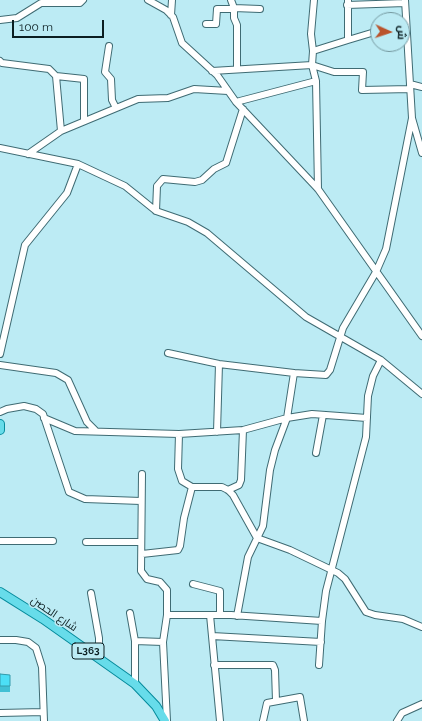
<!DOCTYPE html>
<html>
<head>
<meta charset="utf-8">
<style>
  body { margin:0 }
  #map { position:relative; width:422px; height:721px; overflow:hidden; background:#bcebf4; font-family:Raleway,Cairo,sans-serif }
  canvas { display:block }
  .north { position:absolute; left:370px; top:12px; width:40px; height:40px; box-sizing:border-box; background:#bcebf4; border:1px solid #7599a0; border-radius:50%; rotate:93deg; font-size:11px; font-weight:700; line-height:16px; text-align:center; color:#0b1e21 }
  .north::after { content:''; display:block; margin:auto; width:14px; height:18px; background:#ba532c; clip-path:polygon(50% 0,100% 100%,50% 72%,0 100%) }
  .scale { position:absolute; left:12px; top:20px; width:92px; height:18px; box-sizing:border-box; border:2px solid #0b1e21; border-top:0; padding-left:5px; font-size:12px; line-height:14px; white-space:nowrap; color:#0b1e21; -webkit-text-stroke:3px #bcebf4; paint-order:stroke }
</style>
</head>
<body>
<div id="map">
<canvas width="422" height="721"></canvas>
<div class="north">ش</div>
<div class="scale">100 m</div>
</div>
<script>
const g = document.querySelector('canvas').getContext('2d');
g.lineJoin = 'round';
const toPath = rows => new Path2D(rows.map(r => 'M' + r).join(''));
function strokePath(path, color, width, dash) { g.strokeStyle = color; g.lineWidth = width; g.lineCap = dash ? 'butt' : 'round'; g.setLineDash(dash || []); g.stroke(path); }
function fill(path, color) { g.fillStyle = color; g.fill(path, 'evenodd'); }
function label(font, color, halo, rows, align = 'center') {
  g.font = font + ' Raleway,Cairo,sans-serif'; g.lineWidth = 3; g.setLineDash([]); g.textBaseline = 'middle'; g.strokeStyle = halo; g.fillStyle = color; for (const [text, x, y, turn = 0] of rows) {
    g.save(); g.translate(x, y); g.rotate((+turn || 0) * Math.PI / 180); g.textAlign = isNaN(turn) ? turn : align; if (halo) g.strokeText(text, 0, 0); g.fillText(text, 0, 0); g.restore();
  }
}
const minor = toPath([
  [148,0,166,10,173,17,182,43,217,75,236,102,318,189,422,336],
  [231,0,234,8,234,18,237,25,237,69],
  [314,0,311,34,313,51,312,65,316,81,318,189],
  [348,0,348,40,378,31],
  [405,0,412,118,422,153],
  [347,5,405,3],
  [234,8,260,9],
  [171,15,172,0],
  [0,20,17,18,41,3,80,3,83,0],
  [206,24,216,24,217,9,234,9],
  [109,46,105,72,111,79,112,100,116,108],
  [313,51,348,40],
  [0,61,2,63,49,69,56,76,61,131],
  [212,71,312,65,334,72,363,72,362,90,410,89],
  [56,76,84,79,84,121],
  [410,84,422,87],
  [236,102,316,81],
  [0,148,78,164,125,186,156,211,188,222,207,233,306,317,381,360,422,394],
  [28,154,61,131,138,99,168,98,194,89,228,91],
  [156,211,157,186,163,179,195,182,202,180,214,169,226,163,243,109],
  [168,353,219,364,294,373,326,375,330,370,343,328,376,272,386,249,412,118],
  [0,354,25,245,67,193,78,164],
  [0,365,56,373,68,380,87,422,96,431],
  [0,412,7,409,24,406,36,409,43,414,69,492,85,499,141,501],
  [44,418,75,431,179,434,243,430,287,418,312,414,367,418],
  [217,432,219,364],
  [179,434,178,469,182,481,192,487,222,487,228,490,233,495,257,538,290,550,338,573,345,579,366,612,375,615,403,619,422,627],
  [316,453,323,415],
  [142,474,141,571,147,579,160,582,167,590,167,615,163,642,167,721],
  [228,490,239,485,241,480,243,430],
  [0,541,53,541],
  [86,542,141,542],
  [142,554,178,550,180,546,184,518,192,487],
  [193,584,220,591,220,615],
  [91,593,99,638,99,644,93,655],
  [130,613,135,641,135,684],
  [167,615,231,615,322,621],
  [210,615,220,721],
  [237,616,248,557,263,526,270,470,275,450,287,418,294,373],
  [212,636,321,642],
  [0,640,16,640,28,642,36,648,42,667,44,721],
  [135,641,163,642],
  [214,665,273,665,275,670,276,701],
  [319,665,322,621,326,591,366,437,368,396,373,376,381,360],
  [0,713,43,712],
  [263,721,267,703,300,697,304,721],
  [397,721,402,713,422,704]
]);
const major = toPath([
  [0,424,0,430],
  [0,592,43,619,135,684,156,706,165,721]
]);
strokePath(minor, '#3f6b73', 8);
strokePath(major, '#058a9b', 10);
strokePath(minor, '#fff', 6);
strokePath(major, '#67dcea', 8);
fill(toPath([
  [0,674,10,675,10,692,0,692]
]), '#41c0d4');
const building = toPath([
  [0,674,10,675,10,686,0,686,0,674]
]);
fill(building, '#4cdff6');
strokePath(building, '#359cac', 1);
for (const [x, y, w] of [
  [88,651,32]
]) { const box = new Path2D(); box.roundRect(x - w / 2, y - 8, w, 16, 3); g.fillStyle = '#bcebf4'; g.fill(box); strokePath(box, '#0b1e21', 1); }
label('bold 10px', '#0b1e21', null, [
  ["L363",88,651]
]);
label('11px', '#0b1e21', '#bcebf4', [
  ["شارع الحصن",54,614,34]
]);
</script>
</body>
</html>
